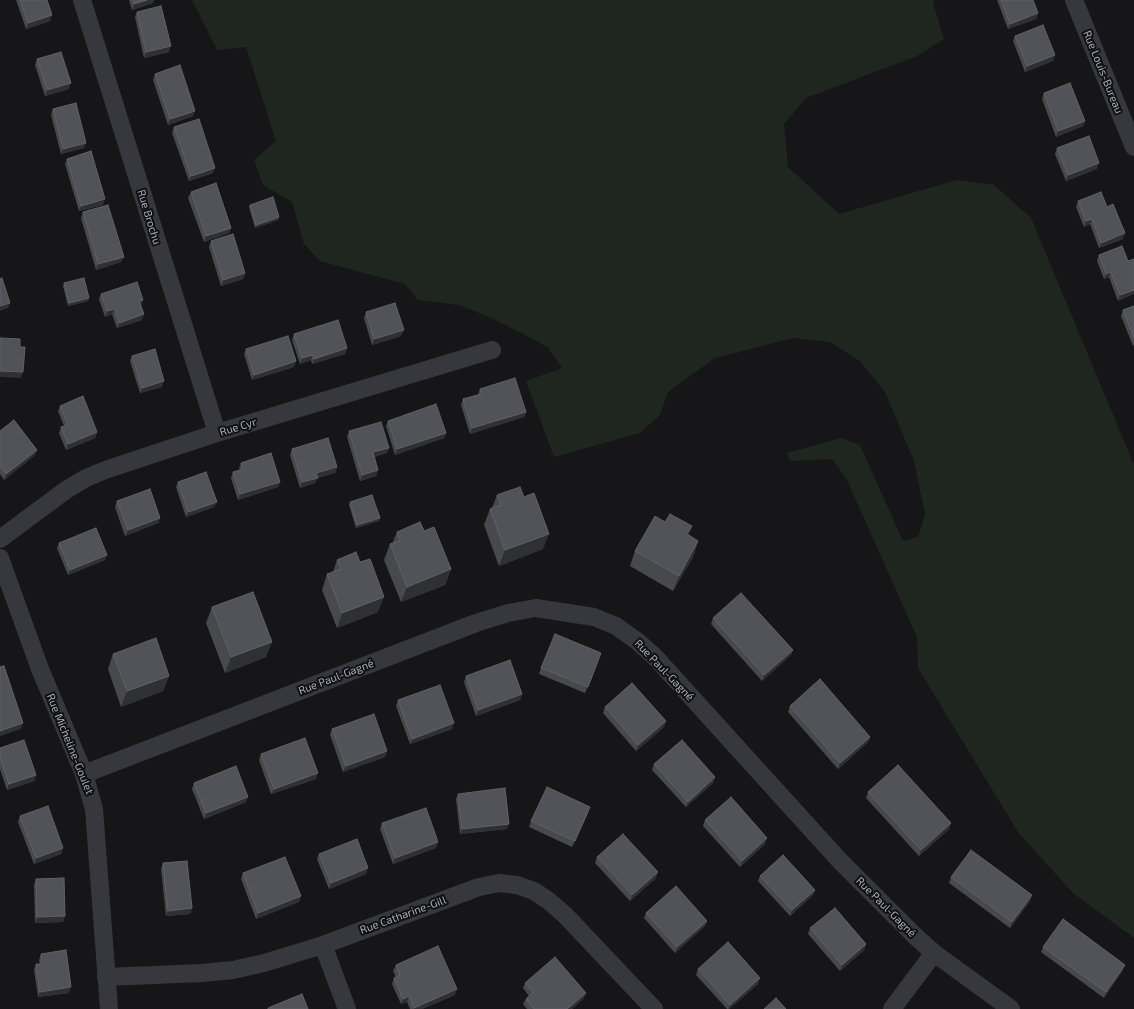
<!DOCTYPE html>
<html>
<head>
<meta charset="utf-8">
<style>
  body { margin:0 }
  canvas { display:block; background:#161618 }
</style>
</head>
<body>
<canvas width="1134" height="1009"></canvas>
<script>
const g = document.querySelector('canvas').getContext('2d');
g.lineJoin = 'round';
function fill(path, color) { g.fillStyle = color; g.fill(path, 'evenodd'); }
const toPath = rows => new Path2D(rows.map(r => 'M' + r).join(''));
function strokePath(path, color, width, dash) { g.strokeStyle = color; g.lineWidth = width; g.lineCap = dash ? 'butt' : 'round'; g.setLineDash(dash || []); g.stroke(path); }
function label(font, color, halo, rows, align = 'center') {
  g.font = font + ' "Exo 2",sans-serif'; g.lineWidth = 4; g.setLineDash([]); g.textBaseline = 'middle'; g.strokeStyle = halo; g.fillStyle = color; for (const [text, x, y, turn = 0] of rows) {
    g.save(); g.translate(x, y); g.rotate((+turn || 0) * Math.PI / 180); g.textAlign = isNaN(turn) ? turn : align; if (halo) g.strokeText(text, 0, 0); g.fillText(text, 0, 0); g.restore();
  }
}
fill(toPath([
  [192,0,935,0,933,3,944,39,917,56,806,98,784,124,788,167,839,214,957,180,994,185,1031,218,1134,465,1134,938,1073,893,1018,832,918,668,917,637,846,478,832,459,790,461,787,453,841,438,860,445,903,541,918,537,925,514,914,461,885,392,860,361,830,342,793,338,715,358,668,392,660,415,640,433,554,457,526,381,562,368,548,347,494,319,459,305,418,300,405,284,320,261,304,244,292,202,263,185,254,160,276,141,246,47,217,50]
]), '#1e261f');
strokePath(toPath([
  [82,0,217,433],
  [1074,0,1134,147],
  [0,539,66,490,86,478,108,469,217,433,492,350],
  [0,558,40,669,84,774,94,809,109,1009],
  [84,774,476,623,508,613,536,608,594,617,616,626,637,641,655,657,840,861,915,936,934,953,1011,1009],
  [323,945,347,1009],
  [106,977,202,973,233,970,264,963,323,945,479,887,499,883,517,885,534,891,549,901,565,915,654,1009],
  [892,1009,934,953]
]), '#37383d', 18);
fill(toPath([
  [16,0,47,0,50,21,26,29],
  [129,0,154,0,153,3,132,10],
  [997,0,1033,0,1038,13,1036,19,1008,29],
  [137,12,169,52,144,58,135,17],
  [1015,36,1053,61,1025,72,1013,41],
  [37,59,69,89,45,96,35,65],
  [155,74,193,116,168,125,153,80],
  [1044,93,1085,121,1083,126,1056,137,1042,99],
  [53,109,84,148,61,154,51,115],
  [174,127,213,173,189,181,172,133],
  [1057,148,1097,169,1066,181,1055,154],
  [67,159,103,205,79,211,65,164],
  [191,192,231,228,229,233,204,242,188,198],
  [1078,201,1107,207,1123,239,1099,248,1090,224,1084,227,1076,207],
  [250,205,279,217,278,220,255,228,249,207],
  [83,212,124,257,121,262,96,270,81,218],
  [211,241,245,273,243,279,221,286,209,247],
  [1099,255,1128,261,1134,259,1118,301,1109,277,1104,279,1097,261],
  [64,283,88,301,68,306,63,286],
  [101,294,141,306,142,320,117,328,112,314,105,317,99,299],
  [1134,306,1134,345,1133,346,1121,316,1123,310],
  [366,312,401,336,372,345,364,318],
  [294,334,347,348,345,354,312,364,311,360,300,364,292,340],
  [246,349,296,361,294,367,252,380,244,354],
  [132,356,162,387,140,393,130,361],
  [480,389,526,412,524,417,470,434,461,405,463,399,478,395],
  [60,406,97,432,95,438,66,450,59,433,61,427,64,426,58,411],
  [388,421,446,433,444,438,395,455,386,426],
  [0,431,35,455,4,480,0,474],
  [349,431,389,448,387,453,374,457,378,470,376,476,360,481,347,437],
  [292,449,337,467,335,473,317,478,315,483,300,488,290,455],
  [241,463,280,482,278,487,238,500,231,478,233,472,240,470,239,468],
  [178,482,214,507,186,517,176,487],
  [497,495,543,549,499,566,484,525,490,509,492,508],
  [117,501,160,518,158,523,125,536,115,507],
  [350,502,380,518,379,521,356,528,349,505],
  [424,531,451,569,445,585,401,602,384,560,390,544,392,544,397,532],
  [688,535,698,541,693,557,673,591,630,566,635,551],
  [59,543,107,555,105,560,68,575,57,548],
  [337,560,378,612,337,628,322,590,327,574,333,572],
  [212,607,266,657,225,673,206,623],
  [713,618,793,650,791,655,762,681,711,624],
  [113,654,169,676,163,691,121,707,108,669],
  [599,659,585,693,539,674,541,668],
  [466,676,522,694,520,700,476,716,464,682],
  [398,700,452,729,410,744,396,706],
  [790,706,870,737,868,742,838,769,788,712],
  [605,707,666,721,664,727,636,751,603,713],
  [332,729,387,751,385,757,343,772,330,735],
  [0,748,36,775,34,781,7,790,0,769],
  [261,754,316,779,271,794,259,760],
  [654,764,715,777,713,783,686,807,652,770],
  [194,783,246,802,204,819,192,789],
  [868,792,949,829,919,856,866,798],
  [458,794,507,829,460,834,456,799],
  [588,813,572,847,529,827,531,821],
  [20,816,63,848,61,854,34,864,18,822],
  [705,820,765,844,740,867,703,826],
  [382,823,436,848,393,864,380,829],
  [319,854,366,874,329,889,317,859],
  [597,857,656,878,630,901,595,863],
  [163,863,192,908,190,914,166,916,161,869],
  [243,873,301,896,299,902,256,919,241,879],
  [760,876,815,890,813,895,790,916,758,881],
  [951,877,1030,901,1010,928,949,883],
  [36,879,65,916,63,922,35,923,34,885],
  [646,913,707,921,705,926,675,953,644,918],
  [810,928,866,944,864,950,840,971,808,934],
  [1043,947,1123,970,1104,998,1041,952],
  [41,954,69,993,38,997,34,970,36,964,40,964,39,960],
  [396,965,455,995,422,1009,410,1009,407,1002,401,1004,392,984,394,978,396,977,393,971],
  [698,969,758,984,729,1009,727,1009,696,975],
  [525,983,584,998,572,1009,527,1009,523,1004,526,999,529,996,523,988]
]), '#47494d');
fill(toPath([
  [147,0,154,0,153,3,132,10,134,4],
  [1038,13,1036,19,1008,29,1010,24],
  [52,15,50,21,26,29,28,23],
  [171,46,169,52,144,58,146,52],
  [1055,55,1053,61,1025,72,1027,66],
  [71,83,69,89,45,96,47,90],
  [195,111,193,116,168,125,170,119],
  [1085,121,1083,126,1056,137,1058,131],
  [86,143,84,148,61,154,63,149],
  [1099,163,1097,169,1066,181,1068,175],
  [215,168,213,173,189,181,191,176],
  [105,199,103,205,79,211,81,206],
  [279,217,278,220,255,228,256,225],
  [1092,219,1090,224,1084,227,1086,221],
  [231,228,229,233,204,242,206,236],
  [1125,233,1123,239,1099,248,1101,243],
  [124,257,121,262,96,270,98,264],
  [1111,272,1109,277,1104,279,1106,274],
  [245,273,243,279,221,286,223,280],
  [1134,290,1134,294,1118,301,1120,295],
  [89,298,88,301,68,306,69,303],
  [143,300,141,306,137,307,139,301],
  [10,303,8,308,0,311,0,306],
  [115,309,112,314,105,317,107,311],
  [144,314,142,320,117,328,119,323],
  [404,330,401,336,372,345,374,339],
  [347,348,345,354,312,364,314,359],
  [313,355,311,360,300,364,302,358],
  [296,361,294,367,252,380,254,375],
  [0,371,23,372,21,378,0,377],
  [164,381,162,387,140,393,142,388],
  [526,412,524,417,470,434,472,428],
  [97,432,95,438,66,450,68,444],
  [446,433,444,438,395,455,397,449],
  [389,448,387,453,371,458,373,452],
  [37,450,35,455,4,480,6,474],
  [337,467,335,473,317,478,315,483,300,488,302,482,316,473],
  [378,470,376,476,360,481,362,475],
  [280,482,278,487,238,500,240,494],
  [217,502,214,507,186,517,188,512],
  [160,518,158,523,125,536,128,530],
  [380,518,379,521,356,528,357,525],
  [692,526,686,542,687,534],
  [549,534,543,549,499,566,505,550],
  [698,541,693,557,673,591,679,576],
  [107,555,105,560,68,575,70,570],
  [451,569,445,585,401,602,407,587],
  [384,597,378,612,337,628,342,613],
  [272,642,266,657,225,673,231,657],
  [793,650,791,655,762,681,764,675],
  [169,676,163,691,121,707,127,691],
  [522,694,520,700,476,716,478,710],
  [666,721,664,727,636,751,638,745],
  [23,723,21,729,0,736,0,731],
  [454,723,452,729,410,744,412,739],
  [870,737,868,742,838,769,840,763],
  [387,751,385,757,343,772,346,766],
  [318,773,316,779,271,794,274,789],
  [36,775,34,781,7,790,9,784],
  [715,777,713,783,686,807,688,802],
  [248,797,246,802,204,819,206,813],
  [951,823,949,829,919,856,921,850],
  [509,824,507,829,460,834,462,829],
  [767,838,765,844,740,867,742,861],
  [438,842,436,848,393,864,395,858],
  [63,848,61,854,34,864,36,858],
  [368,868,366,874,329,889,331,883],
  [658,872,656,878,630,901,632,895],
  [815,890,813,895,790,916,792,910],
  [1032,895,1030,901,1010,928,1012,922],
  [301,896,299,902,256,919,258,913],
  [192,908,190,914,166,916,168,911],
  [65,916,63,922,35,923,37,917],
  [707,921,705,926,675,953,677,947],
  [866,944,864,950,840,971,842,965],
  [1125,965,1123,970,1104,998,1106,992],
  [760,978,758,984,729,1009,728,1009,730,1005],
  [71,987,69,993,38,997,40,992],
  [457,989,455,995,422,1009,414,1009,414,1008],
  [586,993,584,998,572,1009,567,1009],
  [409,996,407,1002,401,1004,403,999]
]), '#2f3033');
const building = toPath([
  [20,0,47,0,52,15,28,23,20,0],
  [133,0,147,0,134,4,133,0],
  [1001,0,1033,0,1038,13,1010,24,1001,0],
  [161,6,171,46,146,52,137,12,161,6],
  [1043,25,1055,55,1027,66,1015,36,1043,25],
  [61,52,71,83,47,90,37,59,61,52],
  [180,65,195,111,170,119,155,74,180,65],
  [1070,83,1085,121,1058,131,1044,93,1070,83],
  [76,103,86,143,63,149,53,109,76,103],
  [199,119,215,168,191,176,174,127,199,119],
  [1089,136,1099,163,1068,175,1057,148,1089,136],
  [91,151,105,199,81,206,67,159,91,151],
  [216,183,231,228,206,236,191,192,216,183],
  [1101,192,1107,207,1113,204,1125,233,1101,243,1092,219,1086,221,1078,201,1101,192],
  [273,197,279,217,256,225,250,205,273,197],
  [108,205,124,257,98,264,83,212,108,205],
  [233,234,245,273,223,280,211,241,233,234],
  [1122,246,1128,261,1134,259,1134,290,1120,295,1111,272,1106,274,1099,255,1122,246],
  [2,278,10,303,0,306,0,279,2,278],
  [84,278,89,298,69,303,64,283,84,278],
  [137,282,143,300,139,301,144,314,119,323,115,309,107,311,101,294,137,282],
  [395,303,404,330,374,339,366,312,395,303],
  [1134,306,1134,338,1123,310,1134,306],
  [338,320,347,348,314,359,313,355,302,358,294,334,338,320],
  [288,336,296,361,254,375,246,349,288,336],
  [0,338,20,339,20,347,25,347,23,372,0,371,0,338],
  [155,349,164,381,142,388,132,356,155,349],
  [515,378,526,412,472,428,463,399,481,394,480,389,515,378],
  [83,396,97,432,68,444,61,427,68,425,60,406,83,396],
  [436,404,446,433,397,449,388,421,436,404],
  [14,420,37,450,6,474,0,466,0,431,14,420],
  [381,422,389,448,373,452,378,470,362,475,349,431,381,422],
  [328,438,337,467,316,473,318,478,302,482,292,449,328,438],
  [271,453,280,482,240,494,233,472,243,469,241,463,271,453],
  [206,472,217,502,188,512,178,482,206,472],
  [520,487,524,497,534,493,549,534,505,550,490,509,501,505,497,495,520,487],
  [150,489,160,518,128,530,117,501,150,489],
  [372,495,380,518,357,525,350,502,372,495],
  [670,514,692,526,687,534,698,541,679,576,635,551,655,516,665,522,670,514],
  [420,522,424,531,434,527,451,569,407,587,390,544,400,541,397,532,420,522],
  [96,528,107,555,70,570,59,543,96,528],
  [356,552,360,562,370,559,384,597,342,613,327,574,341,569,337,560,356,552],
  [253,592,272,642,231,657,212,607,253,592],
  [741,593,793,650,764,675,713,618,741,593],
  [555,634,601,653,588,687,541,668,555,634],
  [156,638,169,676,127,691,113,654,156,638],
  [510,660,522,694,478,710,466,676,510,660],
  [4,666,23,723,0,731,0,667,4,666],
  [820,679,870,737,840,763,790,706,820,679],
  [632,683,666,721,638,745,605,707,632,683],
  [440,685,454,723,412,739,398,700,440,685],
  [374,714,387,751,346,766,332,729,374,714],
  [305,738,318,773,274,789,261,754,305,738],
  [24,740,36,775,9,784,0,757,0,748,24,740],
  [682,740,715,777,688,802,654,764,682,740],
  [898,765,951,823,921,850,868,792,898,765],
  [236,766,248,797,206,813,194,783,236,766],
  [547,787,590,807,575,841,531,821,547,787],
  [505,788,509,824,462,829,458,794,505,788],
  [731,797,767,838,742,861,705,820,731,797],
  [48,806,63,848,36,858,20,816,48,806],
  [426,808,438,842,395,858,382,823,426,808],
  [623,834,658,872,632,895,597,857,623,834],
  [357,839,368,868,331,883,319,854,357,839],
  [971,850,1032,895,1012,922,951,877,971,850],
  [783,855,815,890,792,910,760,876,783,855],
  [285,857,301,896,258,913,243,873,285,857],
  [187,861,192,908,168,911,163,863,187,861],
  [64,878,65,916,37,917,36,879,64,878],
  [676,886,707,921,677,947,646,913,676,886],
  [835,908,866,944,842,965,810,928,835,908],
  [1063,919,1125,965,1106,992,1043,947,1063,919],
  [728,942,760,978,730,1005,698,969,728,942],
  [438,946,457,989,414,1008,409,996,403,999,394,978,400,975,396,965,438,946],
  [66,950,71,987,40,992,36,964,42,964,41,954,66,950],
  [555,957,586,993,567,1009,534,1009,526,999,533,992,525,983,555,957],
  [302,994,308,1009,268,1009,268,1008,302,994],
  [776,998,786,1009,764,1009,776,998]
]);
fill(building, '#525359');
strokePath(building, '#5f6168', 1);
label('11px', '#a8adb8', '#111113', [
  ["Rue Louis-Bureau",1103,72,68],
  ["Rue Brochu",149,217,73],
  ["Rue Cyr",238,427,-17],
  ["Rue Paul-Gagné",664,670,46],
  ["Rue Paul-Gagné",336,677,-21],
  ["Rue Micheline-Goulet",70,744,68],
  ["Rue Paul-Gagné",886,907,45],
  ["Rue Catharine-Gill",403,915,-20]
]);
</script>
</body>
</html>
